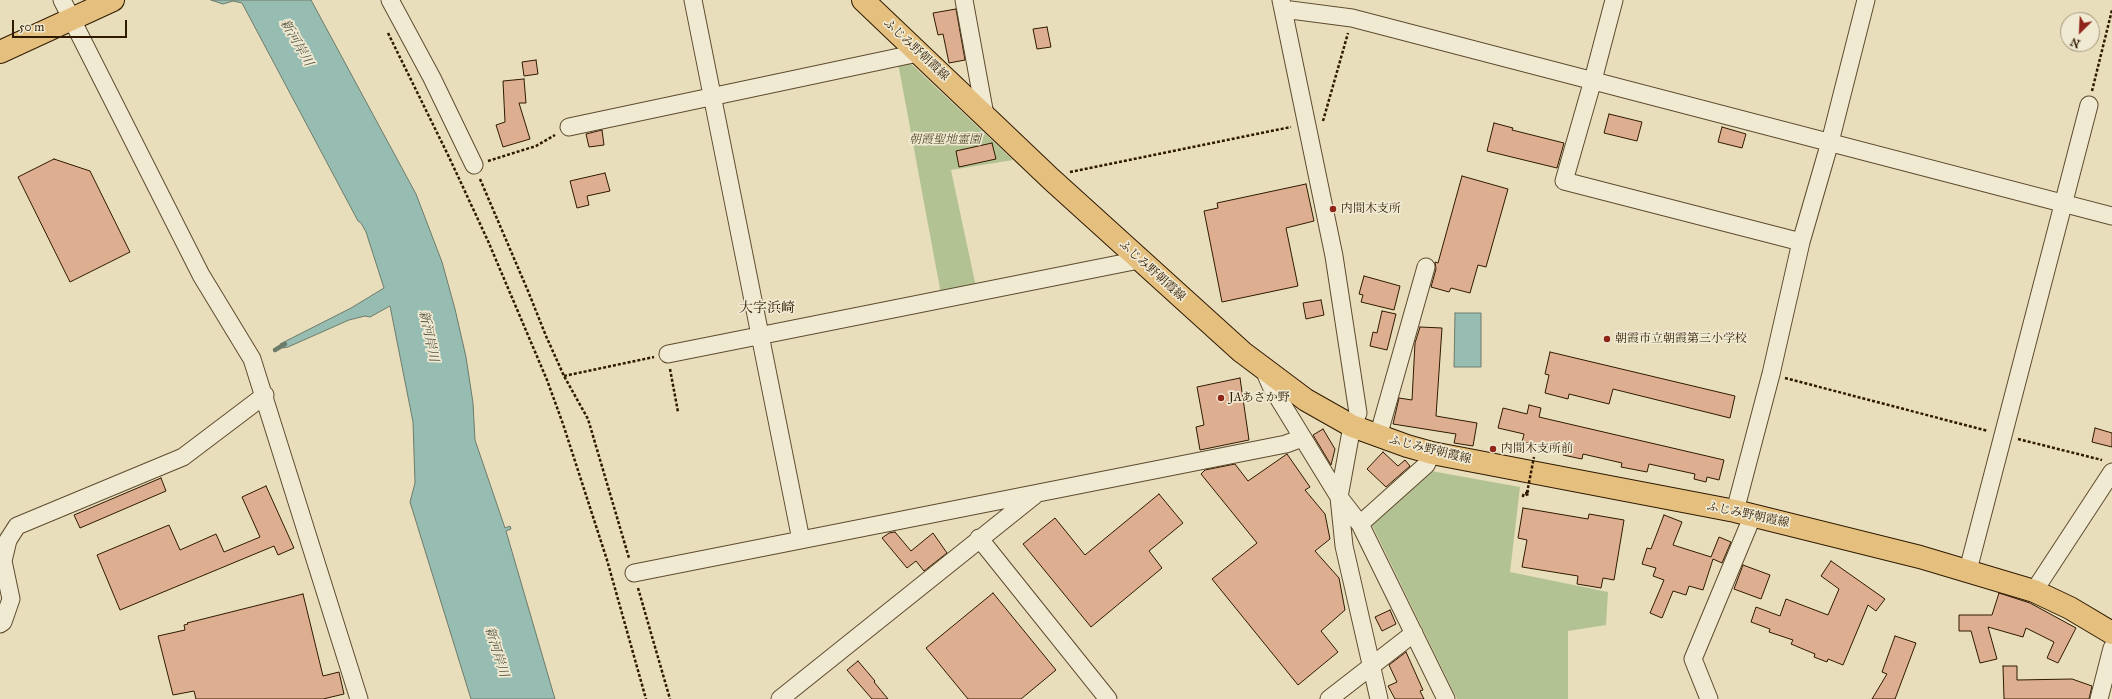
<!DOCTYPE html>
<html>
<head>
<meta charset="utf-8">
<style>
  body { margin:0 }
  #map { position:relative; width:2112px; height:699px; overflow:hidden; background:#e9debc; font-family:"IM FELL Great Primer",serif }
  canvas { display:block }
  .north { position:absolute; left:2060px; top:12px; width:40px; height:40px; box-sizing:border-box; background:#f1ead3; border:1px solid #a3977f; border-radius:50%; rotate:204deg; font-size:11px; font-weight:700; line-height:16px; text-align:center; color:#2f1a00 }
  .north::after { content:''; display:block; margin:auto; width:14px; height:18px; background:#8f2418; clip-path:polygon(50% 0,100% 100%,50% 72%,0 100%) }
  .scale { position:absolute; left:12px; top:20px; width:115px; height:18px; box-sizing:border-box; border:2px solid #2f1a00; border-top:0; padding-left:5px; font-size:12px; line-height:14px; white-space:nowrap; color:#2f1a00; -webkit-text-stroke:3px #f1ead3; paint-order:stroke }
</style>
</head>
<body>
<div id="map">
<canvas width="2112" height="699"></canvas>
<div class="north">N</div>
<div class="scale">50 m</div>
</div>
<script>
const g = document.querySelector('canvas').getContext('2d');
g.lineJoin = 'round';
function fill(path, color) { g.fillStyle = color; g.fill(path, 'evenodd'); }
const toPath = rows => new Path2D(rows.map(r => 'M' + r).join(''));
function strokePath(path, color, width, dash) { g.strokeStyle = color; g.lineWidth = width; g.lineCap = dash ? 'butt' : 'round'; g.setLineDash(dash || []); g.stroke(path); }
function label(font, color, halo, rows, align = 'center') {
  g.font = font + ' "IM FELL Great Primer","Noto Serif JP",serif'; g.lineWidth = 3.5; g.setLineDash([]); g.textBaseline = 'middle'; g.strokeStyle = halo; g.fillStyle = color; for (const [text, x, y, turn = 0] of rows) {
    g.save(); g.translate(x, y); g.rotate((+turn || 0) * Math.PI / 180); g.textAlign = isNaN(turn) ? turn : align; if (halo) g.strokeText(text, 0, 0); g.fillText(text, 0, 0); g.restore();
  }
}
fill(toPath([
  [908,61,1013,160,951,170,976,287,941,294,898,63],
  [1431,471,1520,487,1510,572,1608,592,1606,625,1568,631,1568,699,1457,699,1371,523]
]), '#b3c293');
const water = toPath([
  [211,0,311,0,416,194,442,262,455,309,466,357,473,403,475,440,505,528,510,526,511,529,506,531,555,699,471,699,410,502,415,483,413,422,390,306,370,317,365,316,349,320,288,347,283,348,280,344,351,308,384,288,366,232,361,223,358,221,242,3,233,1,223,4,211,0],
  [1455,313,1481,313,1481,367,1454,367,1455,313]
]);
fill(water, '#97bcb1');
strokePath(water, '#6d7b6a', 1);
strokePath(toPath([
  [275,350,285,344]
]), '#6d7b6a', 4.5);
const building = toPath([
  [956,9,965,60,949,63,943,34,938,35,933,13,956,9],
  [1047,27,1051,47,1037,49,1033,29,1047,27],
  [536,60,538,74,524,76,522,62,536,60],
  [524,79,526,103,519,103,530,139,503,147,496,125,505,122,503,81,524,79],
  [1609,114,1642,122,1637,141,1604,133,1609,114],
  [1494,123,1513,128,1512,130,1564,143,1557,168,1487,151,1494,123],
  [1722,127,1746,134,1742,148,1718,142,1722,127],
  [602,130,604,145,589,147,586,134,602,130],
  [992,143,996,159,959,167,956,151,992,143],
  [54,159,90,171,130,252,70,282,18,177,54,159],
  [605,173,610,191,587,196,589,205,577,208,570,181,605,173],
  [1462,176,1508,189,1486,267,1478,265,1470,293,1451,288,1449,292,1431,287,1436,269,1435,262,1438,263,1462,176],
  [1306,184,1314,221,1286,228,1298,286,1222,302,1204,211,1218,208,1217,203,1306,184],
  [1364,276,1400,286,1394,310,1361,302,1363,295,1359,294,1364,276],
  [1321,300,1324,315,1306,319,1303,303,1321,300],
  [1382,311,1396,314,1387,350,1370,346,1373,332,1377,333,1382,311],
  [1420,327,1442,328,1436,416,1477,423,1473,446,1454,443,1456,434,1393,424,1399,398,1412,400,1415,343,1420,327],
  [1550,352,1735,396,1730,418,1613,389,1609,404,1569,394,1568,399,1545,393,1549,375,1545,374,1550,352],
  [1240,378,1249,440,1200,450,1196,427,1204,425,1197,387,1240,378],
  [1529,405,1541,408,1539,417,1724,460,1719,480,1707,477,1706,482,1694,479,1695,474,1649,464,1647,472,1621,467,1622,463,1583,454,1582,459,1563,455,1564,451,1522,442,1524,434,1498,428,1503,408,1527,414,1529,405],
  [2095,428,2112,433,2112,447,2092,442,2095,428],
  [1323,429,1335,449,1331,465,1313,435,1323,429],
  [1383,452,1398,466,1405,460,1410,466,1386,487,1367,469,1383,452],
  [1287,454,1310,487,1305,490,1325,514,1330,539,1315,551,1339,578,1345,610,1321,631,1338,652,1298,685,1212,579,1257,543,1201,474,1205,470,1235,464,1248,481,1287,454],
  [161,478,166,491,80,528,74,515,161,478],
  [266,486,294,548,278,555,274,546,120,610,97,555,169,525,180,550,216,534,224,552,260,537,242,497,266,486],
  [1159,494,1183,523,1149,551,1162,568,1091,627,1023,544,1055,518,1085,555,1159,494],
  [1523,508,1588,519,1589,514,1624,520,1614,580,1603,578,1601,588,1577,584,1578,576,1522,567,1527,540,1518,538,1523,508],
  [1664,515,1682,522,1673,545,1711,557,1719,537,1731,542,1722,563,1713,559,1703,590,1689,586,1686,595,1673,591,1662,618,1650,613,1664,580,1653,576,1656,568,1642,564,1647,548,1651,549,1664,515],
  [895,532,911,551,933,533,947,553,924,571,916,561,907,568,882,538,889,533,895,532],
  [1831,561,1885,599,1876,611,1868,605,1843,665,1828,659,1827,662,1814,657,1815,654,1791,644,1793,640,1769,632,1770,629,1751,622,1756,607,1780,616,1786,599,1828,615,1839,589,1821,576,1831,561],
  [1743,565,1770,575,1761,599,1734,589,1743,565],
  [993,593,1056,670,1021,699,968,699,926,648,993,593],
  [1999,593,2030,603,2076,628,2058,663,2047,658,2054,642,2026,628,2023,637,1988,627,1997,659,1980,663,1971,631,1959,631,1959,615,1992,615,1999,593],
  [303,594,323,676,339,672,344,694,323,699,196,699,194,691,173,695,158,636,185,630,184,625,188,624,187,623,303,594],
  [1390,610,1396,624,1382,631,1375,617,1390,610],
  [1895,636,1916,643,1895,699,1872,699,1887,674,1882,672,1895,636],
  [1406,652,1423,690,1420,691,1424,699,1395,699,1388,686,1397,682,1389,665,1406,652],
  [858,661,875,681,874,682,888,699,872,699,847,670,858,661],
  [2003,666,2017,666,2017,680,2072,679,2092,686,2089,699,2004,699,2003,666]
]);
fill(building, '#deae90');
strokePath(building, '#2f1a00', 1);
const minor = toPath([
  [62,0,201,275,252,359,359,699],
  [390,0,432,78,474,165],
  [693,0,801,540],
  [964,0,985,115],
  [1281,0,1334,256,1358,413,1352,426,1339,497,1344,546,1379,699],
  [1614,0,1593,80,1564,181,1801,242],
  [1283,9,1352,18,2112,216],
  [569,127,918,53],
  [668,354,1139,260],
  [1264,370,1271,386,1339,497,1360,524,1446,699],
  [1376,436,1381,426,1426,267],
  [1735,511,1771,374,1801,242,1830,142,1866,0],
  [1360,524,1426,465,1432,453],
  [979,538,1108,699],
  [1968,570,2089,105],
  [634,573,1286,444,1302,438],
  [2034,591,2112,472],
  [0,624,3,622,11,599,3,561,8,540,17,526,183,457,265,395],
  [780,699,1035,495],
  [1329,699,1414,633],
  [1709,699,1693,659,1753,515],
  [2099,699,2112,648]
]);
const major = toPath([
  [863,0,1051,179,1242,352,1306,400,1352,426,1407,446,1432,453,1735,511,1920,557,2034,591,2070,608,2112,633],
  [0,52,113,0]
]);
strokePath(minor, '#5e4b2f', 19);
strokePath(major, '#2f1a00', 24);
strokePath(toPath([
  [388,33,449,157,488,241,547,380,563,424,607,560,646,699],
  [2092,91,2112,10],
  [1323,121,1348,33],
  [488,161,536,146,555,135],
  [1070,172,1291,127],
  [480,179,528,291,546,336,564,376,588,419,629,558],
  [670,369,678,412],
  [564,376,654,357],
  [1785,378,1988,431],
  [2018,439,2102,460],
  [1527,490,1529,494,1523,496,1524,493,1527,493],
  [638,588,670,699]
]), '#2f1a00', 2.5, [3, 2]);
strokePath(minor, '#f1ead3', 17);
strokePath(major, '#e4bf7e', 22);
strokePath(toPath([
  [1527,493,1534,457]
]), '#2f1a00', 2.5, [3, 2]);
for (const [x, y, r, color] of [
  [1333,209,4,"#8f2418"],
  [1607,339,4,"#8f2418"],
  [1221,398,4,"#8f2418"],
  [1493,449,4,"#8f2418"]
]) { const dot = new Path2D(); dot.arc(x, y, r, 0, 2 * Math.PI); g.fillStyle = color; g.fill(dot); strokePath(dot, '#f1ead3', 1.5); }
label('12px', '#2f1a00', '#f1ead3', [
  ["ふじみ野朝霞線",916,50,43],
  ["ふじみ野朝霞線",1152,271,42],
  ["ふじみ野朝霞線",1430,450,14],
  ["ふじみ野朝霞線",1748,515,12]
]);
label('italic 12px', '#574c2c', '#f1ead3', [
  ["朝霞聖地霊園",945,140]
]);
label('12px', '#2f1a00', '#f1ead3', [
  ["内間木支所",1341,209],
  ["朝霞市立朝霞第三小学校",1615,339],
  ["JAあさか野",1229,398],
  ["内間木支所前",1501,449]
], 'left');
label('italic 13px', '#53533e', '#f1ead3', [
  ["新河岸川",296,43,60],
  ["新河岸川",428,336,78],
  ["新河岸川",496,652,73]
]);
label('14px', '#2f1a00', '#f1ead3', [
  ["大字浜崎",767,309]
]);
</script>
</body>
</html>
